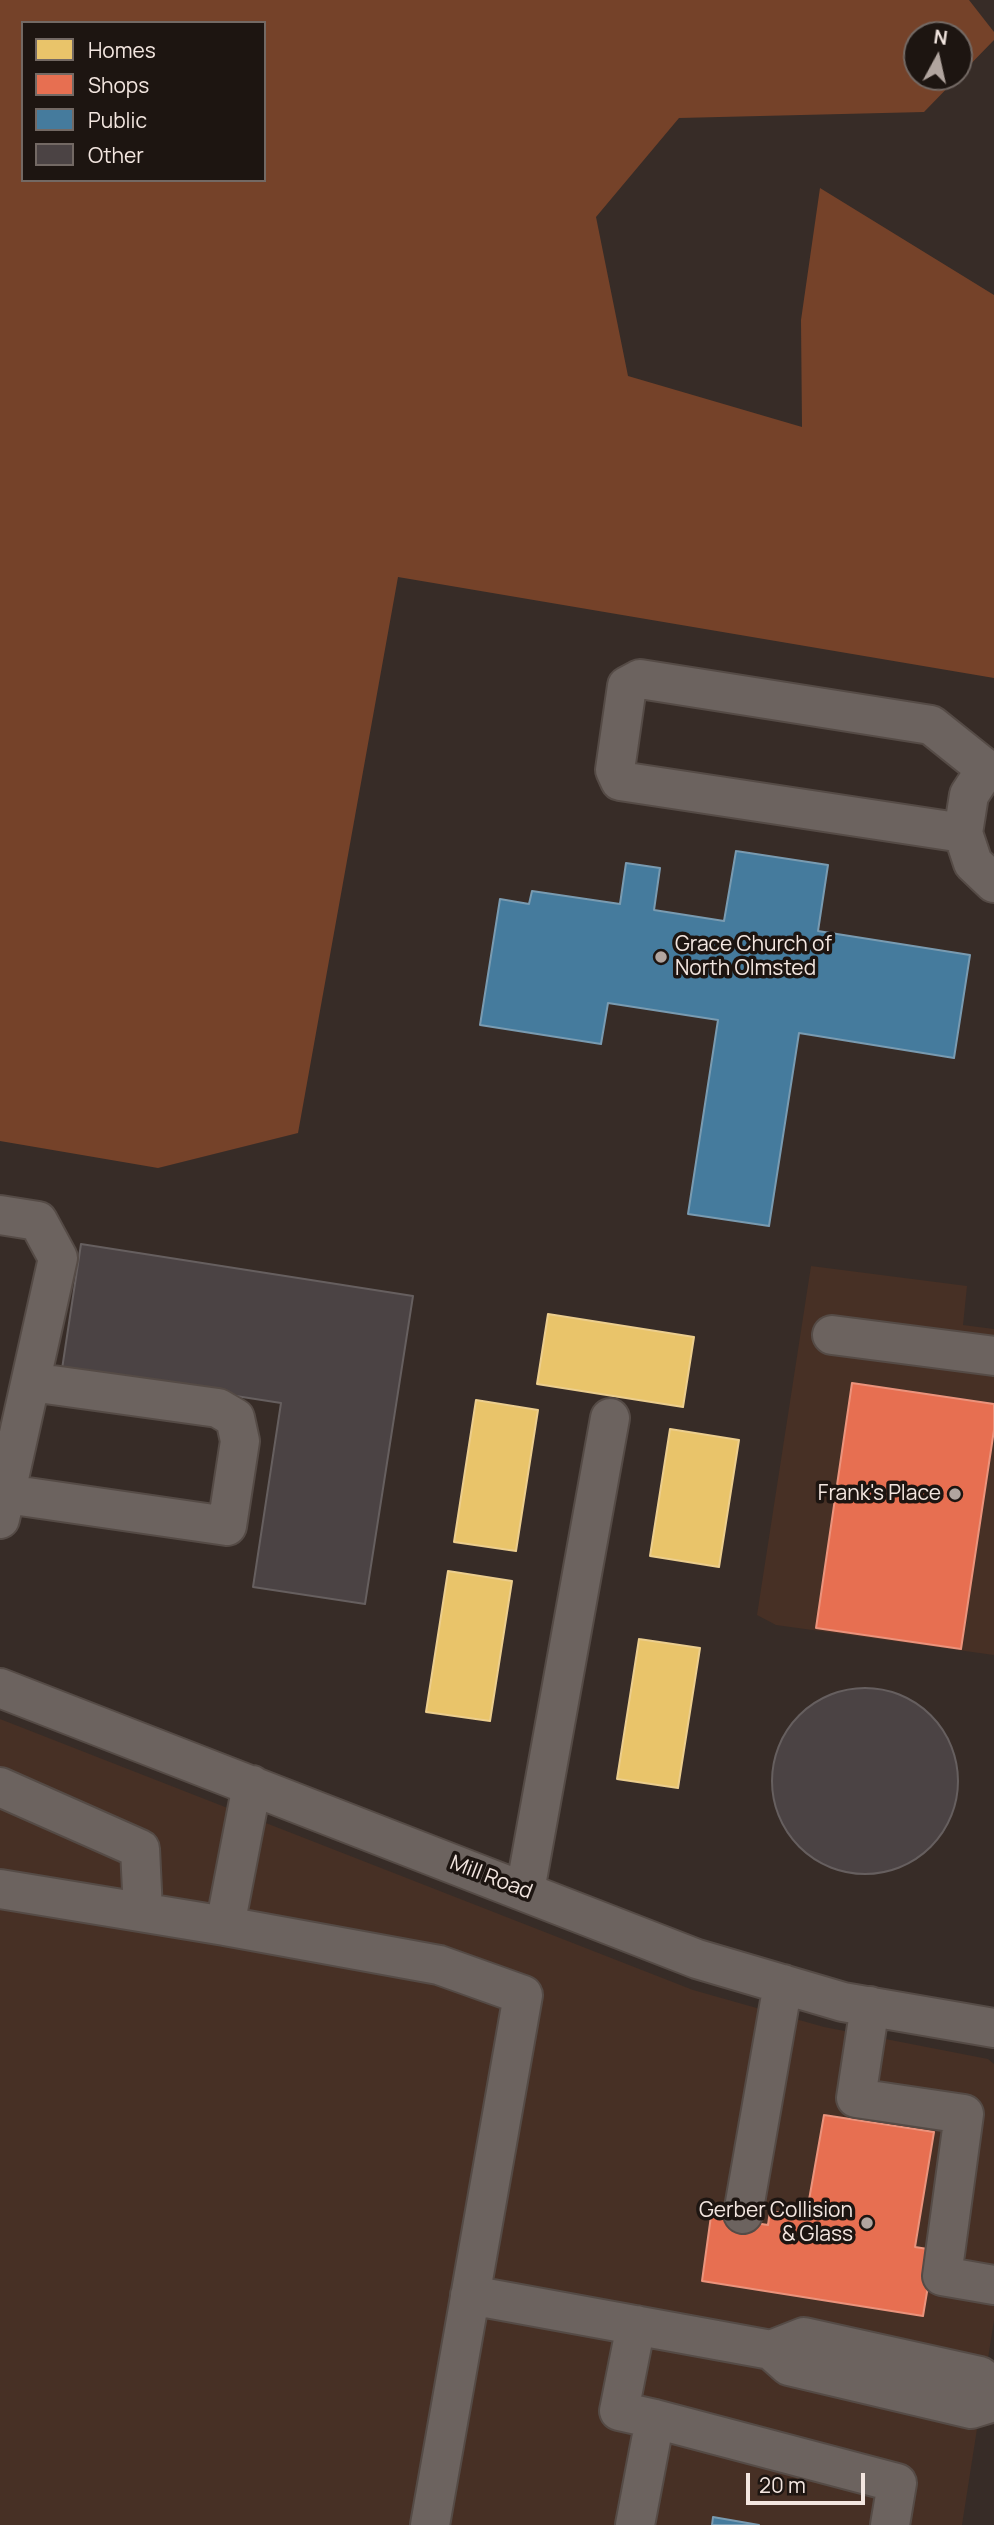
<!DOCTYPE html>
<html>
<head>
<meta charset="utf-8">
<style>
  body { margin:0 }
  #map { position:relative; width:994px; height:2525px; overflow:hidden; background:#372c27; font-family:Manrope,sans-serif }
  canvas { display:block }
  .legend { position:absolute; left:21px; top:21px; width:245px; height:161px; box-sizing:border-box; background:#1d1511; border:2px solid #736964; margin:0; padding:9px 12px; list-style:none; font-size:21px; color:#f3e6e0 }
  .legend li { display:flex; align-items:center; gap:14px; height:35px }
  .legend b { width:35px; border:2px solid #736964 }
  .north { position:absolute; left:903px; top:21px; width:70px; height:70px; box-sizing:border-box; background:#1d1511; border:2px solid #736964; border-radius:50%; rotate:8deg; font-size:19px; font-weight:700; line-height:28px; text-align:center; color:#f3e6e0 }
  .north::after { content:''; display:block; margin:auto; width:24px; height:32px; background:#b1a59f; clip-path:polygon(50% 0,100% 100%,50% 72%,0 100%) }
  .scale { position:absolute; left:746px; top:2473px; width:119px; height:32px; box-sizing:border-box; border:4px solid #f3e6e0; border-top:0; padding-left:9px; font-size:21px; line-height:24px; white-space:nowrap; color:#f3e6e0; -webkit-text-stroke:5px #1d1511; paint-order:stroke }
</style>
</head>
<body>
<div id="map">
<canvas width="994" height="2525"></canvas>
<ul class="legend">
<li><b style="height:19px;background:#e9c46a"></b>Homes</li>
<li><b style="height:19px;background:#e76f51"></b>Shops</li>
<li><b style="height:19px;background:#457b9d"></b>Public</li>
<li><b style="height:19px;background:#4b4344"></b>Other</li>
</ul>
<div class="north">N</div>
<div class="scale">20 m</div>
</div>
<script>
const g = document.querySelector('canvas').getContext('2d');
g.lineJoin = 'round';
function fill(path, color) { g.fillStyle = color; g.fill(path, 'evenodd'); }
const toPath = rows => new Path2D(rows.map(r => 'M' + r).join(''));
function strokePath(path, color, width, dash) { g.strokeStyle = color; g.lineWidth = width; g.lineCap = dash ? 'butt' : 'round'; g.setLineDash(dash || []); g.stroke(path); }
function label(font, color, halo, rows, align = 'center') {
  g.font = font + ' Manrope,sans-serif'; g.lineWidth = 7; g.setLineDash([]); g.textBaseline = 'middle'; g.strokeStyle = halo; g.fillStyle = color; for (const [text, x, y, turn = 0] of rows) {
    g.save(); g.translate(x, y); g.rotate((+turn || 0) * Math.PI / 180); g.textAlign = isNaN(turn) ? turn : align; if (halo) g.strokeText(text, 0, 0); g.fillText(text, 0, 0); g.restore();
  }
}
fill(toPath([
  [811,1266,967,1286,963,1325,994,1329,994,1655,776,1625,757,1615],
  [0,1719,693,1990,824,2027,988,2059,994,2064,994,2320,962,2525,0,2525]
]), '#473025');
fill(toPath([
  [0,0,969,0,994,32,994,40,959,76,959,35,917,35,917,77,958,77,924,112,679,118,596,217,628,376,802,427,801,320,820,188,994,295,994,678,398,577,298,1133,158,1168,0,1141],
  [23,23,264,23,264,180,23,180]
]), '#754229');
const homes = toPath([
  [548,1314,694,1337,683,1407,537,1384,548,1314],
  [476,1400,538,1410,516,1551,454,1542,476,1400],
  [670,1429,739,1440,719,1567,650,1556,670,1429],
  [448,1571,512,1581,490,1721,426,1712,448,1571],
  [639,1639,700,1648,678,1788,617,1779,639,1639]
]);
fill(homes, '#e9c46a');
strokePath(homes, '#ecce8d', 2);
const shops = toPath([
  [852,1383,994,1404,994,1430,961,1649,816,1628,852,1383],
  [824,2115,934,2132,915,2247,934,2250,923,2316,702,2281,711,2216,768,2225,770,2211,806,2217,824,2115]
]);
fill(shops, '#e76f51');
strokePath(shops, '#eb937c', 2);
const public = toPath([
  [736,851,828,865,818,931,970,955,954,1058,799,1033,769,1226,688,1214,718,1020,608,1003,601,1044,480,1025,500,899,529,904,532,891,620,904,626,863,660,868,654,910,724,921,736,851],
  [713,2517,759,2525,712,2525,713,2517]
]);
fill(public, '#457b9d');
strokePath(public, '#799bb1', 2);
const building = toPath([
  [81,1244,413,1296,365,1604,253,1587,281,1403,62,1369,81,1244],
  '772 1781a93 93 0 1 1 186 0a93 93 0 1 1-186 0Z'
]);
fill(building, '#4b4344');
strokePath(building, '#665f5f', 2);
const minor = toPath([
  [986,769,969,795,963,833,973,863,994,883],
  [963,833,620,781,615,770,627,686,640,679,931,725,986,769,994,770],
  [0,1215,38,1221,58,1258,0,1519],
  [832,1335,994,1356],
  [0,1493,227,1526,240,1441,235,1418,218,1408,31,1382],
  [0,1688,697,1959,843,2002,994,2028],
  [252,1785,225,1926,439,1965,523,1995,430,2525],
  [0,1787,140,1849,143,1911],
  [0,1889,225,1926],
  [525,1891,610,1418],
  [870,2006,856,2098,964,2114,942,2276,994,2285],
  [743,2214,783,1984],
  [470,2295,771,2350,789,2366,971,2409,994,2402],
  [636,2325,619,2411,655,2419],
  [771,2350,804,2337,980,2376,994,2389],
  [635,2525,655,2419,897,2483,890,2525]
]);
strokePath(minor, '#554b46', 42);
strokePath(minor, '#6c635f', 38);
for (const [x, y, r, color] of [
  [661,957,7,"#b1a59f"],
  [955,1494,7,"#b1a59f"],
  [867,2223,7,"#b1a59f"]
]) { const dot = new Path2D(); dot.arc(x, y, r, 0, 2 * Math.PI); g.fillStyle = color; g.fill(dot); strokePath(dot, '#1d1511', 2.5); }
label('21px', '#f3e6e0', '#1d1511', [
  ["Grace Church of",675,945,"left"],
  ["North Olmsted",675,969,"left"],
  ["Frank's Place",941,1494],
  ["Gerber Collision",853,2211],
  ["& Glass",853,2235]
], 'right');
label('21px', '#f3e6e0', '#1d1511', [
  ["Mill Road",491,1878,21]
]);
</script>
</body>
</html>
